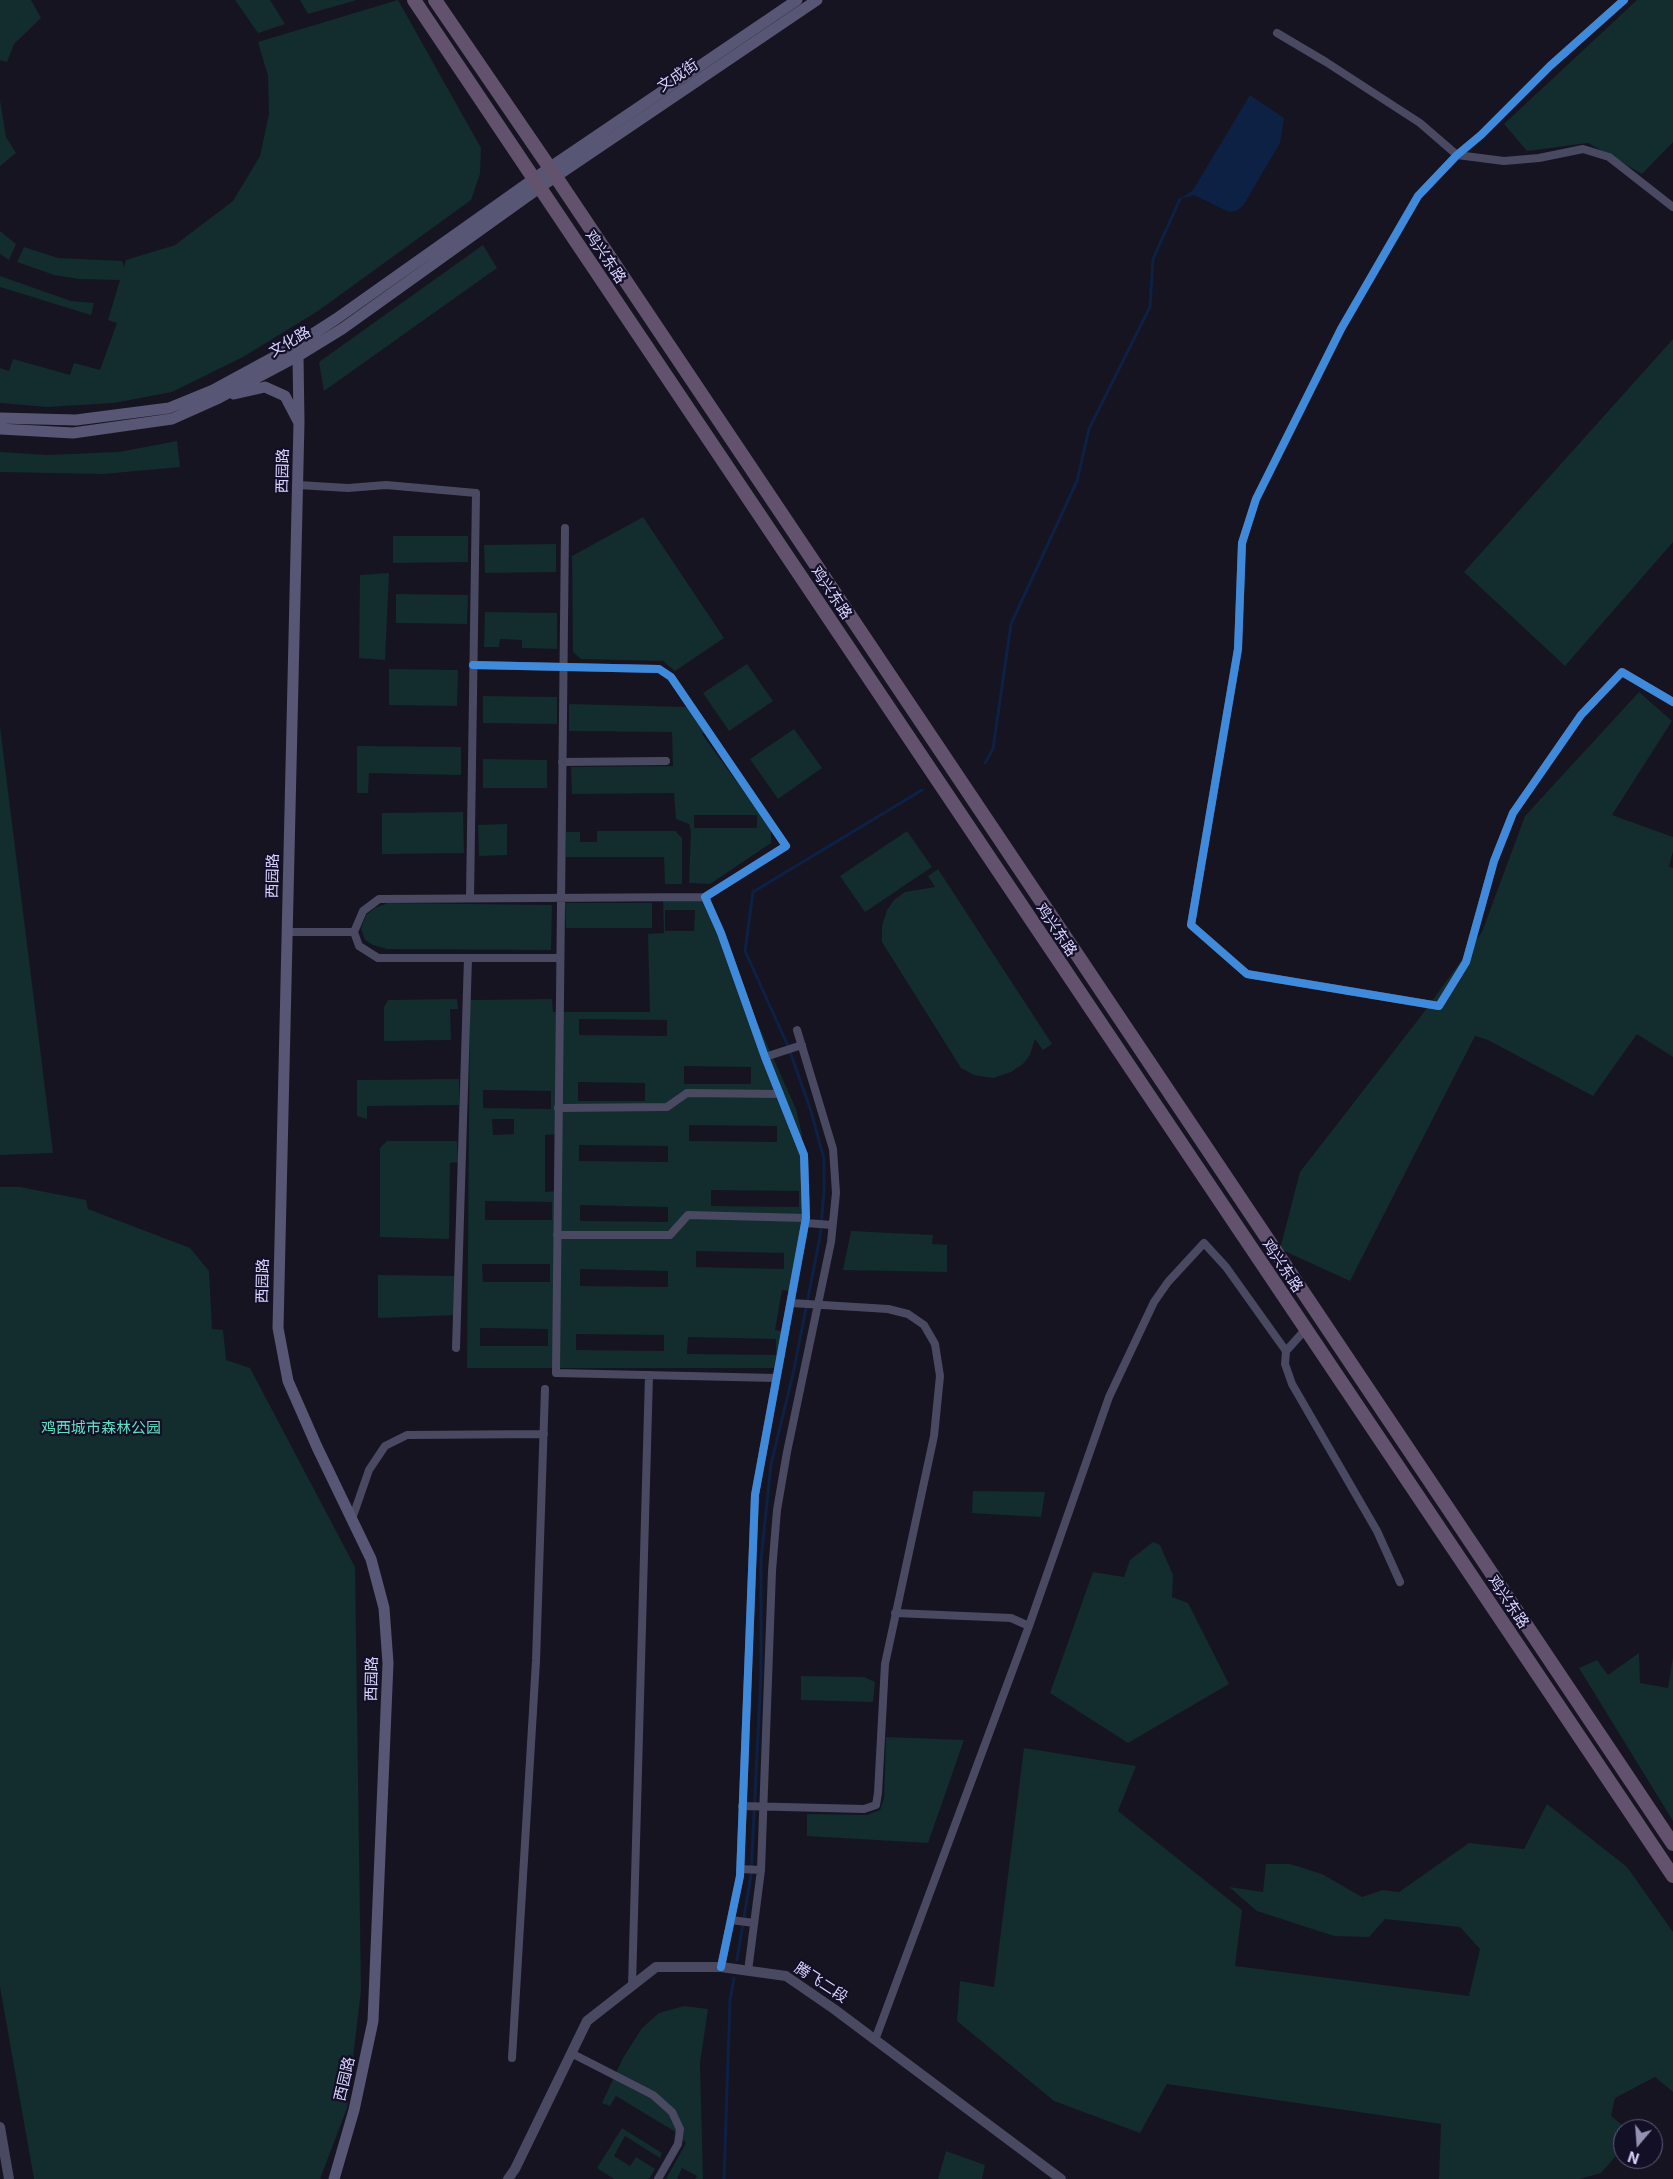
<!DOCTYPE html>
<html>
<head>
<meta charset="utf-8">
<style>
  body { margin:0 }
  #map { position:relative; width:1673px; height:2179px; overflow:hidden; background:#161421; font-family:Inter,sans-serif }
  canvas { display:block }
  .north { position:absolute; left:1613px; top:2119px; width:50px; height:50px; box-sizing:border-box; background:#130f26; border:1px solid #625e7d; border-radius:50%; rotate:198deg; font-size:14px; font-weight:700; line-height:20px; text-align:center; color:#d9d4ff }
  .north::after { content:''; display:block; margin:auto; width:18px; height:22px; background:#9591b1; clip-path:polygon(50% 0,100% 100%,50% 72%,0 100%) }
</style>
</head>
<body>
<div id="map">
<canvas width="1673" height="2179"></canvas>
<div class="north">N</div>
</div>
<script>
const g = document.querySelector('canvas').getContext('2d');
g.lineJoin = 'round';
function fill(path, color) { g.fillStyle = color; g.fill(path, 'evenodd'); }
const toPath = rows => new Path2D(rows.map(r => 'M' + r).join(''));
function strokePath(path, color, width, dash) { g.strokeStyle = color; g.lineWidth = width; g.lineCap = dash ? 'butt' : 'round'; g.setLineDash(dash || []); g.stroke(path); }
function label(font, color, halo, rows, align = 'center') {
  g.font = font + ' Inter,"Noto Sans SC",sans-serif'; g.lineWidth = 4.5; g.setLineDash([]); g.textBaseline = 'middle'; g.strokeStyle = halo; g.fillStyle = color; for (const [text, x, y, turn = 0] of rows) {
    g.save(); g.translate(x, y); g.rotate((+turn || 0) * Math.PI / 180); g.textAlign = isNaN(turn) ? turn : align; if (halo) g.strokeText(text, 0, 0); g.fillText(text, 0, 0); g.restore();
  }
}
fill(toPath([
  [0,0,31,0,41,18,14,44,7,62,0,60],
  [235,0,270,0,285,24,258,33],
  [300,0,357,0,308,14],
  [398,0,481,148,480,174,471,200,318,311,243,357,172,392,114,403,47,407,0,403,0,368,9,371,13,359,70,375,74,363,100,370,117,323,108,320,120,280,79,279,54,275,17,262,24,247,58,258,122,261,124,267,126,260,175,245,233,201,260,156,269,114,268,76,258,42],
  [1637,0,1673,0,1673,142,1642,174,1588,143,1527,151,1504,124],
  [0,100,6,137,16,153,0,166],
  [0,231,16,244,9,260,0,254],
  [483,245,497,268,324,391,319,362],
  [0,276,71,301,94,303,91,315,0,287],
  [1673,339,1673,542,1565,666,1464,572],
  [177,441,180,467,103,474,0,472,0,452,47,455,119,452],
  [643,517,724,638,675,671,663,661,581,659,573,652,572,556],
  [393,536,468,536,468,562,393,563],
  [556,544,556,572,485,573,484,545],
  [389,573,385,660,359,658,360,575],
  [396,594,468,595,467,624,396,623],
  [485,612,557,613,557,649,522,648,522,640,500,639,499,647,484,647],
  [747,664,773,701,729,731,703,693],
  [389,669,458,670,457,706,389,705],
  [1639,692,1672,721,1612,815,1673,837,1673,851,1669,867,1673,868,1673,1057,1637,1034,1593,1096,1488,1040,1475,1036,1350,1281,1280,1249,1300,1172,1421,1016,1482,932,1525,816],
  [483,696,557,697,557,724,483,723],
  [569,704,687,707,705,732,702,734,771,829,771,843,710,884,689,883,691,832,689,824,676,819,674,793,572,794,571,767,673,766,672,732,569,731],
  [694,815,757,815,757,828,694,828],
  [0,727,53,1153,0,1155],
  [794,729,822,768,778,799,750,759],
  [357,746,461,747,461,775,369,773,368,793,357,793],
  [483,759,547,760,547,788,483,788],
  [463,812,464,853,382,854,382,813],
  [507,824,507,855,479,856,478,825],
  [597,831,675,831,682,838,682,884,665,884,664,857,566,857,566,832,580,832,580,842,597,842],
  [907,831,932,867,865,912,840,876],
  [938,869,1052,1044,1043,1050,1035,1039,1030,1055,1023,1064,1011,1072,993,1078,974,1075,961,1068,882,942,882,926,887,910,894,900,905,892,935,887,928,876],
  [702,899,796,1109,802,1134,802,1224,790,1291,782,1290,775,1330,783,1331,774,1368,467,1368,470,1000,552,999,553,1012,650,1012,648,934,664,933,663,900],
  [665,910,695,910,694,931,665,931],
  [579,1019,667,1020,667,1036,579,1035],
  [684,1066,751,1067,751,1084,684,1084],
  [578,1082,645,1083,645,1101,578,1101],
  [483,1090,551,1091,551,1109,483,1108],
  [492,1119,514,1119,514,1134,493,1135],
  [689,1125,777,1126,777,1142,689,1141],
  [558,1134,557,1191,545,1192,545,1135],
  [579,1145,668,1146,668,1162,579,1161],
  [711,1190,799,1191,799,1207,711,1206],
  [485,1201,552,1202,552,1220,485,1220],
  [580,1205,668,1207,668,1222,580,1221],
  [696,1251,784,1253,784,1269,696,1267],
  [482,1264,550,1264,550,1282,483,1282],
  [580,1269,668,1271,668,1287,580,1286],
  [480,1328,548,1329,548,1346,480,1346],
  [576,1334,664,1335,664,1351,576,1350],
  [688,1337,776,1339,776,1355,687,1354],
  [388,903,552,905,551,950,387,949,373,945,365,940,361,929,366,915,375,908],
  [565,903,652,903,652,928,566,928],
  [457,999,458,1009,450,1009,451,1040,384,1041,384,1007,388,1000],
  [459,1079,459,1105,367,1106,367,1119,357,1116,357,1080],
  [387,1141,457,1141,458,1162,450,1163,449,1239,380,1237,380,1148],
  [0,1187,20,1187,86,1200,88,1209,190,1248,209,1271,212,1329,223,1330,226,1360,250,1368,355,1567,361,1991,347,2108,320,2179,34,2179,0,1987],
  [851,1231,933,1235,932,1244,947,1245,947,1272,843,1270],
  [378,1275,458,1276,457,1315,378,1318],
  [973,1491,1045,1492,1041,1517,972,1513],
  [1153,1542,1160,1545,1173,1575,1172,1597,1188,1603,1229,1684,1128,1743,1050,1693,1093,1572,1124,1577,1130,1560],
  [1639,1653,1640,1683,1668,1688,1673,1657,1673,1821,1579,1668,1597,1660,1608,1675],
  [801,1676,864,1677,875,1682,873,1702,801,1700],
  [886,1737,964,1740,928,1843,807,1836,807,1814,867,1815,880,1810,884,1798],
  [1024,1748,1136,1766,1118,1811,1242,1910,1235,1966,1469,1996,1480,1949,1460,1927,1385,1919,1369,1937,1334,1936,1257,1911,1229,1887,1263,1892,1266,1864,1290,1864,1322,1874,1362,1897,1383,1890,1399,1892,1469,1843,1524,1849,1547,1804,1627,1867,1673,1932,1673,2092,1655,2077,1615,2098,1611,2116,1627,2129,1623,2129,1623,2148,1601,2173,1580,2179,1439,2179,1441,2124,1167,2084,1140,2133,1054,2101,957,2021,960,1981,994,1987],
  [684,2006,708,2009,700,2063,703,2179,695,2179,697,2176,682,2168,677,2179,666,2179,686,2143,674,2131,616,2096,610,2106,602,2103,623,2058,642,2028,659,2013],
  [622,2128,662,2153,660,2158,625,2136,614,2156,630,2166,636,2157,655,2169,649,2179,614,2179,597,2168],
  [946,2151,985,2165,982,2179,938,2179]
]), '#132c2d');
fill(toPath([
  [1250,95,1284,118,1280,143,1243,206,1236,211,1229,212,1194,195,1180,199,1193,190]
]), '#0d2144');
strokePath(toPath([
  [985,763,993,749,1011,624,1077,481,1089,429,1150,307,1153,259,1180,199],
  [737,1960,751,1875,761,1674,761,1560,771,1464,793,1374,820,1237,824,1192,824,1159,811,1111,788,1046,745,951,753,892,922,790],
  [724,2179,730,2000,734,1978]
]), '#0d2144', 3);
strokePath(toPath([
  [1624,0,1550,66,1481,135,1457,155,1418,196,1341,329,1256,499,1242,543,1238,649,1191,925,1247,974,1439,1006,1466,962,1494,861,1513,813,1581,715,1622,672,1673,702],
  [1277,33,1326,62,1420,123,1457,155,1504,161,1539,158,1583,149,1609,157,1673,207],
  [298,485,348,488,386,485,476,493,470,898],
  [565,528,556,1373,776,1378],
  [473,665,659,669,671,677,786,846,705,897,721,933,765,1057,804,1155,806,1218,755,1495,740,1876,721,1967],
  [562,762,666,761],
  [287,932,354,932],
  [559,958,378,958,359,946,354,932,363,911,379,899,705,897],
  [765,1057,802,1045],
  [558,1108,667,1107,687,1093,780,1094],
  [806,1223,832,1225],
  [557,1235,670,1235,688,1215,806,1218],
  [1305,1330,1286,1351,1285,1364,1292,1384,1377,1531,1400,1582],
  [456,1348,468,958],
  [352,1519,369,1470,385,1446,407,1435,544,1434],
  [895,1613,1011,1618,1029,1626],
  [742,1806,864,1809,876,1805,878,1793,885,1664,934,1436,940,1376,935,1344,924,1325,908,1314,888,1309,791,1303],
  [740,1869,761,1870],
  [731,1920,754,1923],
  [748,1971,761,1870,772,1571,777,1510,787,1452,831,1242,836,1193,833,1149,797,1030],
  [632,1986,649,1375],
  [875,2040,1029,1626,1109,1397,1154,1302,1168,1282,1204,1243,1226,1267,1286,1351],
  [571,2053,653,2095,672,2112,680,2129,678,2144,658,2179],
  [512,2058,536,1661,545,1389]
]), '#4a4962', 8);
strokePath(toPath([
  [0,2127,9,2179],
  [508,2179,515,2169,587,2021,656,1967,721,1967,786,1976,834,2009,1061,2179]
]), '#4a4962', 10);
strokePath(toPath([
  [298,356,299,422,278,1328,288,1381,317,1447,371,1559,384,1608,388,1663,373,2021,354,2110,334,2179],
  [234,394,265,387,285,396,298,421],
  [0,418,76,420,169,408,213,390,294,346,336,319,552,166,797,0],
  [0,429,73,433,172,419,219,398,298,356,342,329,539,188,817,0]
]), '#575674', 11);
strokePath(toPath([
  [414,0,1673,1876],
  [435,0,556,177,1673,1844]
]), '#62526e', 14);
strokePath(toPath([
  [1624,0,1550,66,1481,135,1457,155,1418,196,1341,329,1256,499,1242,543,1238,649,1191,925,1247,974,1439,1006,1466,962,1494,861,1513,813,1581,715,1622,672,1673,702],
  [473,665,659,669,671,677,786,846,705,897,721,933,765,1057,804,1155,806,1218,755,1495,740,1876,721,1967]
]), '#408adc', 8);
label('15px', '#d9d4ff', '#130f26', [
  ["文成街",678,76,-34],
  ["鸡兴东路",605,257,56],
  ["文化路",290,342,-30],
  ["西园路",283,471,-89],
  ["鸡兴东路",831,593,56],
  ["西园路",273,876,-89],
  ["鸡兴东路",1056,930,56],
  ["鸡兴东路",1282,1266,56],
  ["西园路",263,1281,-89],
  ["鸡兴东路",1508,1602,56],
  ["西园路",372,1679,-89],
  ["腾飞二段",821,1983,33],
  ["西园路",345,2079,-77]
]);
label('15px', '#5fe0c0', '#130f26', [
  ["鸡西城市森林公园",101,1428]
]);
</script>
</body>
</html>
